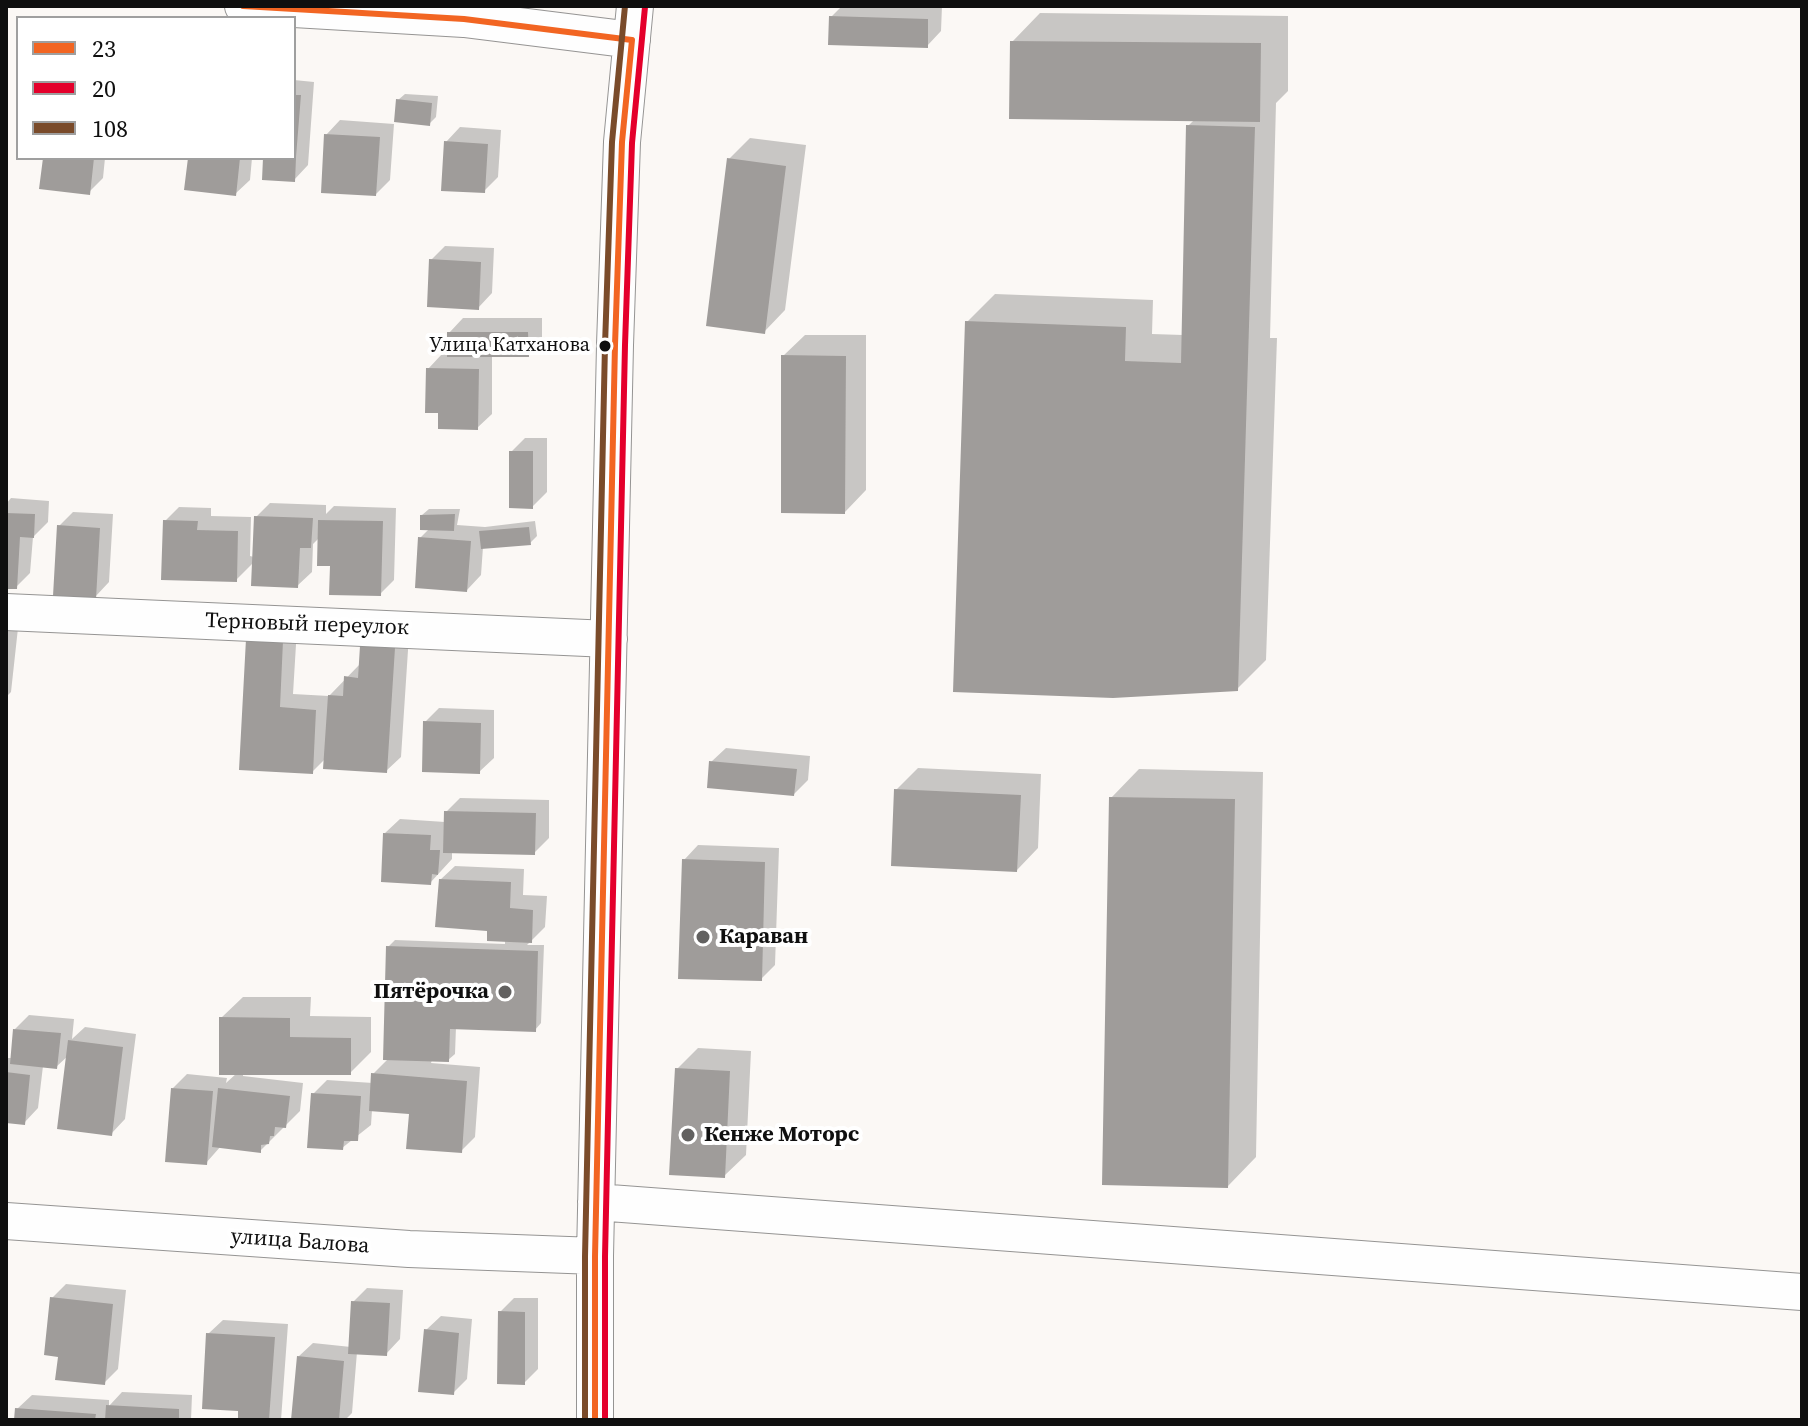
<!DOCTYPE html>
<html>
<head>
<meta charset="utf-8">
<style>
  body { margin:0 }
  #map { position:relative; width:1808px; height:1426px; overflow:hidden; background:#fbf8f5; font-family:"Source Serif 4",serif }
  canvas { display:block }
  .frame { position:absolute; inset:0; border:8px solid #0f0f0f; pointer-events:none }
  .legend { position:absolute; left:16px; top:16px; width:280px; height:144px; box-sizing:border-box; background:#fff; border:2px solid #9f9f9f; margin:0; padding:10px 14px; list-style:none; font-size:24px; color:#0f0f0f }
  .legend li { display:flex; align-items:center; gap:16px; height:40px }
  .legend b { width:40px; border:2px solid #9f9f9f }
</style>
</head>
<body>
<div id="map">
<canvas width="1808" height="1426"></canvas>
<div class="frame"></div>
<ul class="legend">
<li><b style="height:10px;background:#f26522"></b>23</li>
<li><b style="height:10px;background:#e4002b"></b>20</li>
<li><b style="height:10px;background:#7a4b2a"></b>108</li>
</ul>
</div>
<script>
const g = document.querySelector('canvas').getContext('2d');
g.lineJoin = 'round';
function fill(path, color) { g.fillStyle = color; g.fill(path, 'evenodd'); }
const toPath = rows => new Path2D(rows.map(r => 'M' + r).join(''));
function strokePath(path, color, width, dash) { g.strokeStyle = color; g.lineWidth = width; g.lineCap = dash ? 'butt' : 'round'; g.setLineDash(dash || []); g.stroke(path); }
function label(font, color, halo, rows, align = 'center') {
  g.font = font + ' "Source Serif 4",serif'; g.lineWidth = 8; g.setLineDash([]); g.textBaseline = 'middle'; g.strokeStyle = halo; g.fillStyle = color; for (const [text, x, y, turn = 0] of rows) {
    g.save(); g.translate(x, y); g.rotate((+turn || 0) * Math.PI / 180); g.textAlign = isNaN(turn) ? turn : align; if (halo) g.strokeText(text, 0, 0); g.fillText(text, 0, 0); g.restore();
  }
}
fill(toPath([
  [842,6,942,6,941,31,927,46,831,17],
  [1040,13,1288,16,1288,91,1276,103,1270,338,1277,338,1266,660,1237,689,967,322,995,294,1153,300,1152,334,1183,335,1188,126,1195,119,1012,42],
  [294,80,314,82,308,165,294,180,265,158,294,158],
  [405,94,438,96,436,117,429,124,398,100],
  [340,120,394,124,390,180,376,194,326,135],
  [460,127,501,130,498,177,484,191,446,142],
  [750,138,806,145,785,310,764,332,729,159],
  [45,158,105,158,103,178,89,192],
  [190,158,252,158,250,180,235,194],
  [445,246,494,248,492,293,478,308,431,260],
  [463,318,542,318,542,340,528,354,492,355,492,414,477,428,440,411,428,369,442,354,449,355,449,333],
  [805,335,866,335,866,490,845,512,783,356],
  [525,438,547,438,547,492,532,507,511,452],
  [11,498,49,501,48,522,33,537,30,573,16,587,6,587,6,504],
  [270,503,326,505,326,514,334,506,396,508,394,580,380,594,332,564,319,538,313,544,312,572,297,586,254,562,236,580,165,521,179,507,211,508,211,516,251,517,250,556,254,557,256,517],
  [429,509,460,509,457,525,485,527,535,521,537,536,530,543,483,547,481,575,467,590,420,538,430,528,422,515],
  [73,512,113,514,109,582,95,597,59,526],
  [6,627,18,628,11,692,6,697],
  [297,628,293,694,329,696,361,663,362,647,376,632,409,635,401,757,386,771,325,759,312,772,241,768,248,640],
  [439,708,494,710,494,758,479,772,425,722],
  [726,748,810,756,808,780,794,794,711,762],
  [918,768,1041,774,1038,848,1017,870,896,790],
  [1139,769,1263,772,1256,1157,1228,1186,1111,798],
  [460,798,549,800,549,838,534,853,452,851,452,859,430,883,385,833,400,819,445,822,446,812],
  [698,845,779,848,775,965,761,979,684,860],
  [455,866,524,869,523,895,547,896,545,927,527,945,544,945,541,1023,535,1030,456,1027,455,1054,448,1060,432,1060,431,1063,480,1067,475,1137,461,1151,411,1112,372,1110,371,1125,342,1148,313,1094,327,1080,373,1083,373,1074,389,1058,388,947,395,940,505,944,505,940,489,930,440,880],
  [243,997,311,997,310,1016,371,1017,371,1052,350,1073,243,1073,243,1076,303,1083,300,1111,260,1151,221,1146,206,1163,173,1088,187,1074,227,1078,226,1083,237,1073,221,1018],
  [29,1015,74,1019,72,1039,85,1027,136,1034,125,1119,111,1134,69,1055,56,1067,43,1066,38,1108,24,1123,6,1121,6,1058,13,1058,15,1029],
  [698,1048,751,1051,746,1155,724,1176,677,1069],
  [66,1284,126,1290,118,1369,104,1383,60,1355,52,1298],
  [367,1288,403,1290,400,1339,386,1354,357,1352,352,1413,345,1420,293,1420,298,1357,313,1343,351,1347,353,1302],
  [514,1298,538,1298,538,1369,524,1383,500,1312],
  [441,1316,472,1319,467,1379,453,1393,426,1330],
  [223,1320,288,1324,281,1420,240,1420,241,1410,208,1334],
  [122,1392,192,1395,191,1420,16,1420,17,1409,32,1395,109,1400,109,1406]
]), '#0003');
fill(toPath([
  [829,16,928,19,928,48,828,45],
  [1010,41,1261,43,1260,122,1009,119],
  [294,95,301,95,296,157,294,157],
  [396,99,432,103,430,126,394,122],
  [1186,125,1255,127,1238,691,1113,698,953,692,965,321,1126,327,1125,361,1181,363],
  [324,134,380,137,376,196,321,193],
  [444,141,488,144,485,193,441,191],
  [43,158,94,158,90,195,39,189],
  [188,158,240,158,236,196,184,190],
  [263,158,296,158,295,182,262,180],
  [727,158,786,166,765,334,706,326],
  [429,259,481,262,479,310,427,307],
  [447,332,528,332,529,357,447,357],
  [781,355,846,356,845,514,781,513],
  [426,368,479,369,478,430,438,429,438,413,425,413],
  [509,451,533,451,533,509,509,508],
  [6,513,35,514,34,538,20,537,17,589,6,589],
  [455,514,454,531,420,530,420,515],
  [254,516,313,518,311,548,300,548,298,588,251,586],
  [163,520,198,521,197,530,238,531,237,582,161,580],
  [318,520,383,521,381,596,329,595,330,566,317,566],
  [57,525,100,528,96,599,53,596],
  [529,527,531,545,481,549,479,531],
  [418,537,471,541,467,592,415,588],
  [246,639,283,641,280,707,316,710,313,774,239,770],
  [360,646,395,648,387,773,323,769,328,695,343,696,344,676,358,678],
  [423,721,481,723,480,774,422,772],
  [709,761,797,769,794,796,707,788],
  [894,789,1021,795,1017,872,891,866],
  [1109,797,1235,799,1228,1188,1102,1185],
  [444,811,536,813,535,855,443,853],
  [383,833,431,835,430,850,440,850,438,875,432,874,431,885,381,882],
  [682,859,765,862,762,981,678,979],
  [439,879,511,882,510,908,533,910,532,943,487,941,487,931,435,927],
  [386,946,538,951,536,1032,450,1029,449,1062,383,1060],
  [219,1017,290,1018,290,1037,351,1038,351,1075,219,1075],
  [13,1029,61,1033,57,1069,10,1064],
  [68,1040,123,1047,112,1136,57,1129],
  [675,1068,730,1071,725,1178,669,1175],
  [6,1072,30,1075,25,1125,6,1123],
  [371,1073,467,1081,462,1153,406,1149,409,1114,369,1111],
  [171,1088,213,1091,207,1165,165,1162],
  [218,1088,290,1096,286,1128,275,1127,274,1136,270,1136,269,1144,261,1145,261,1153,212,1147],
  [311,1093,361,1096,358,1141,344,1141,343,1150,307,1148],
  [50,1297,113,1304,105,1385,55,1380,58,1357,44,1355],
  [351,1301,390,1303,387,1356,348,1354],
  [498,1311,525,1312,525,1385,497,1384],
  [424,1329,459,1333,454,1395,418,1392],
  [206,1333,275,1337,269,1420,238,1420,238,1411,202,1409],
  [297,1356,344,1361,339,1420,291,1420],
  [106,1405,179,1409,179,1420,105,1420],
  [15,1408,96,1414,95,1420,14,1420]
]), '#9f9c9a');
const minor = toPath([
  [243,6,464,19,632,40],
  [6,612,609,639],
  [596,1202,1802,1292],
  [6,1221,409,1249,595,1256],
  [595,1420,595,1256,615,345,622,142,635,6]
]);
strokePath(minor, '#959493', 38);
strokePath(minor, '#fefefe', 36);
strokePath(toPath([
  [243,6,464,19,632,40],
  [595,1420,595,1256,615,345,622,142,632,40]
]), '#f26522', 6);
strokePath(toPath([
  [605,1420,605,1256,625,345,632,143,645,7]
]), '#e4002b', 6);
strokePath(toPath([
  [585,1420,585,1256,605,345,612,142,625,6]
]), '#7a4b2a', 6);
for (const [x, y, r, color] of [
  [605,346,7,"#0f0f0f"],
  [703,937,8,"#626160"],
  [505,992,8,"#626160"],
  [688,1135,8,"#626160"]
]) { const dot = new Path2D(); dot.arc(x, y, r, 0, 2 * Math.PI); g.fillStyle = color; g.fill(dot); strokePath(dot, '#fff', 3); }
label('20px', '#0f0f0f', '#fff', [
  ["Улица Катханова",590,346]
], 'right');
label('22px', '#0f0f0f', '#fff', [
  ["Терновый переулок",307,625,2],
  ["улица Балова",300,1242,4]
]);
label('bold 22px', '#0f0f0f', '#fff', [
  ["Караван",719,937],
  ["Пятёрочка",489,992,"right"],
  ["Кенже Моторс",704,1135]
], 'left');
</script>
</body>
</html>
